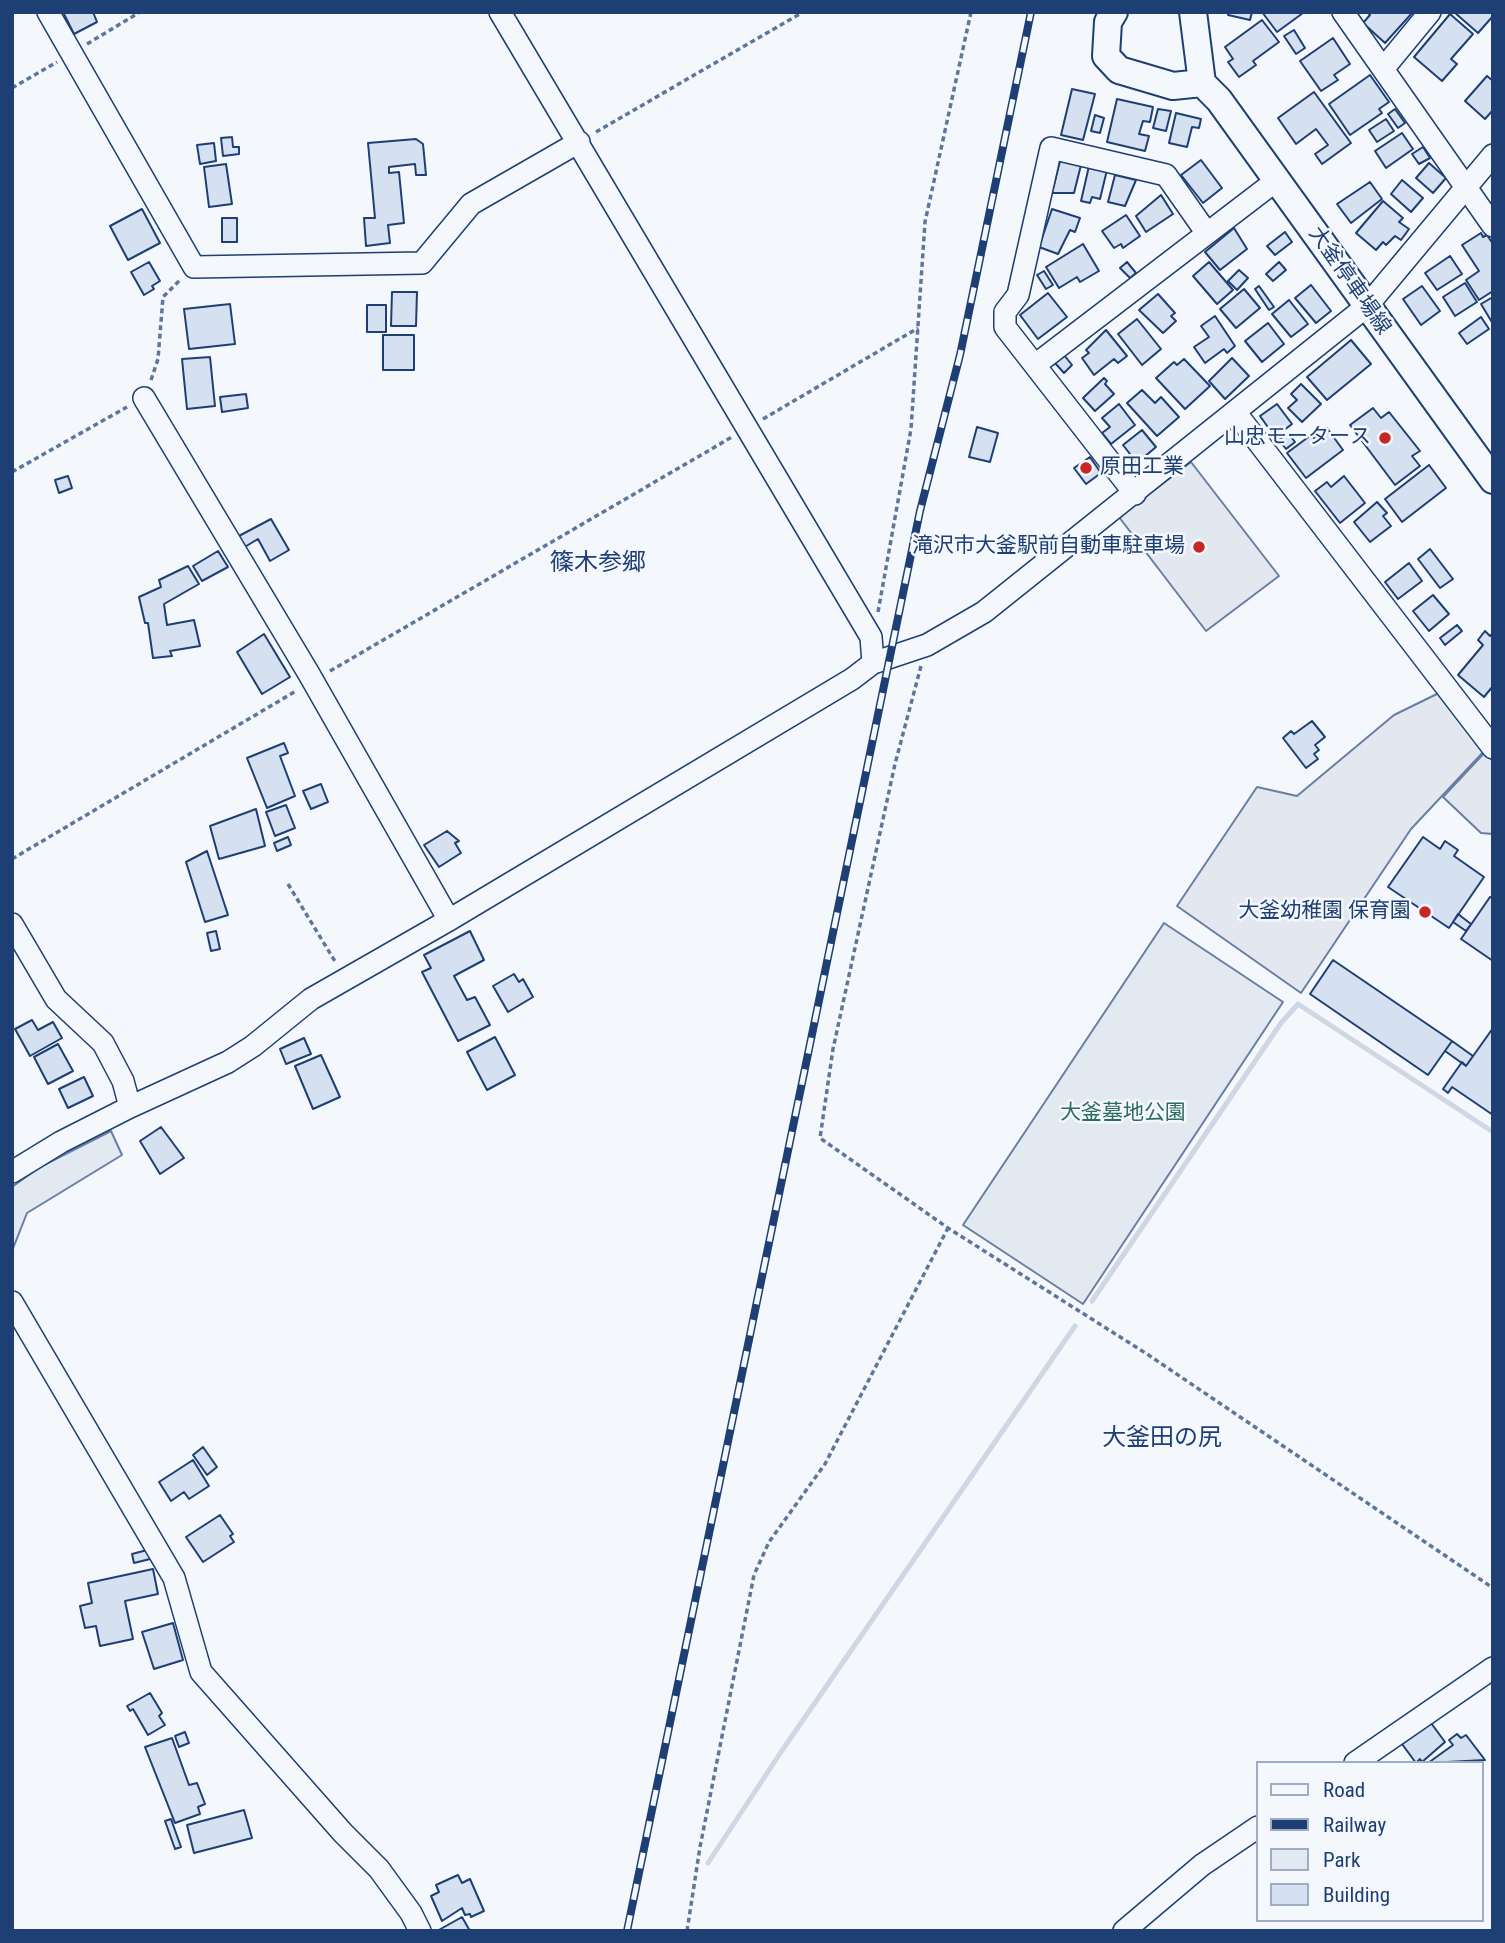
<!DOCTYPE html>
<html>
<head>
<meta charset="utf-8">
<style>
  body { margin:0 }
  #map { position:relative; width:1505px; height:1943px; overflow:hidden; background:#f4f7fb; font-family:"Roboto Condensed",sans-serif }
  canvas { display:block }
  .frame { position:absolute; inset:0; border:14px solid #1d3f73; pointer-events:none }
  .legend { position:absolute; left:1256px; top:1761px; width:228px; height:161px; box-sizing:border-box; background:#f4f7fb; border:2px solid #9eadc5; margin:0; padding:9px 12px; list-style:none; font-size:21px; color:#1d3f73 }
  .legend li { display:flex; align-items:center; gap:14px; height:35px }
  .legend b { width:35px; border:2px solid #9eadc5 }
</style>
</head>
<body>
<div id="map">
<canvas width="1505" height="1943"></canvas>
<div class="frame"></div>
<ul class="legend">
<li><b style="height:9px;background:#f4f7fb"></b>Road</li>
<li><b style="height:9px;background:#1d3f73"></b>Railway</li>
<li><b style="height:19px;background:#e3e9f0"></b>Park</li>
<li><b style="height:19px;background:#d5e0f0"></b>Building</li>
</ul>
</div>
<script>
const g = document.querySelector('canvas').getContext('2d');
g.lineJoin = 'round';
function fill(path, color) { g.fillStyle = color; g.fill(path, 'evenodd'); }
const toPath = rows => new Path2D(rows.map(r => 'M' + r).join(''));
function strokePath(path, color, width, dash) { g.strokeStyle = color; g.lineWidth = width; g.lineCap = dash ? 'butt' : 'round'; g.setLineDash(dash || []); g.stroke(path); }
function label(font, color, halo, rows, align = 'center') {
  g.font = font + ' "Roboto Condensed","Noto Sans JP",sans-serif'; g.lineWidth = 5; g.setLineDash([]); g.textBaseline = 'middle'; g.strokeStyle = halo; g.fillStyle = color; for (const [text, x, y, turn = 0] of rows) {
    g.save(); g.translate(x, y); g.rotate((+turn || 0) * Math.PI / 180); g.textAlign = isNaN(turn) ? turn : align; if (halo) g.strokeText(text, 0, 0); g.fillText(text, 0, 0); g.restore();
  }
}
const green = toPath([
  [1164,923,1283,1002,1083,1304,963,1225,1164,923],
  [111,1131,122,1155,27,1213,12,1251,12,1187,40,1167,111,1131]
]);
fill(green, '#e3e9f0');
strokePath(green, '#687fa3', 2);
const parking = toPath([
  [1191,462,1279,576,1206,631,1119,517,1191,462],
  [1443,691,1487,748,1411,829,1301,993,1177,906,1257,787,1297,796,1394,715,1443,691],
  [1488,749,1493,755,1493,834,1481,833,1443,797,1488,749]
]);
fill(parking, '#e3e8f0');
strokePath(parking, '#687fa3', 2);
strokePath(toPath([
  [1092,1301,1281,1023,1298,1004,1493,1132],
  [708,1863,781,1752,1075,1326]
]), '#cfd7e4', 5);
const building = toPath([
  [63,12,93,12,97,22,74,34,63,12],
  [1229,12,1252,12,1250,20,1228,15,1229,12],
  [1262,12,1303,12,1303,13,1277,32,1262,12],
  [1367,12,1413,12,1385,43,1363,23,1370,15,1367,12],
  [1454,12,1493,12,1493,16,1478,33,1454,12],
  [1450,14,1473,34,1451,59,1457,64,1442,81,1414,57,1450,14],
  [1262,20,1279,42,1253,61,1256,65,1239,77,1228,62,1233,59,1225,47,1262,20],
  [1294,30,1305,48,1296,54,1284,36,1294,30],
  [1333,38,1350,64,1334,75,1338,80,1321,91,1300,61,1333,38],
  [1370,75,1389,102,1379,109,1382,113,1350,135,1329,104,1370,75],
  [1487,76,1493,81,1493,110,1485,119,1465,101,1487,76],
  [1072,89,1095,94,1083,140,1061,135,1072,89],
  [1314,92,1351,143,1322,164,1315,154,1328,145,1316,129,1296,144,1278,118,1314,92],
  [1117,99,1153,107,1150,122,1143,121,1139,134,1149,136,1145,151,1107,142,1117,99],
  [1158,109,1171,111,1166,131,1153,128,1158,109],
  [1395,109,1405,123,1398,128,1388,114,1395,109],
  [1176,113,1201,119,1199,128,1192,127,1187,147,1169,143,1176,113],
  [1095,115,1104,118,1100,133,1091,131,1095,115],
  [1386,119,1394,131,1377,142,1369,130,1386,119],
  [1402,133,1413,149,1386,168,1375,151,1402,133],
  [232,137,233,147,239,147,239,154,223,156,221,138,232,137],
  [416,139,423,144,426,175,416,175,415,164,389,167,389,173,399,172,404,223,388,225,390,243,366,246,364,218,375,218,368,143,416,139],
  [214,143,216,161,200,164,197,145,214,143],
  [1423,147,1430,158,1419,164,1412,154,1423,147],
  [1201,160,1222,188,1203,203,1181,175,1201,160],
  [1060,161,1081,165,1074,193,1052,193,1060,161],
  [1429,163,1446,178,1433,193,1416,178,1429,163],
  [226,164,232,204,209,207,204,167,226,164],
  [1089,166,1107,170,1100,199,1092,197,1090,203,1081,201,1089,166],
  [1115,175,1136,180,1125,206,1108,202,1115,175],
  [1402,180,1423,198,1411,212,1391,194,1402,180],
  [1370,182,1382,199,1351,223,1337,204,1370,182],
  [1161,195,1173,214,1146,232,1136,216,1161,195],
  [1383,201,1403,218,1399,222,1409,229,1401,240,1395,236,1386,245,1383,242,1376,250,1356,233,1383,201],
  [142,209,160,243,128,260,110,226,142,209],
  [1052,209,1080,218,1075,232,1070,230,1058,254,1039,247,1052,209],
  [1126,215,1140,236,1123,248,1121,244,1114,248,1102,231,1126,215],
  [222,218,237,218,237,242,222,242,222,218],
  [1234,228,1247,249,1220,270,1205,252,1234,228],
  [1285,232,1292,242,1275,255,1267,246,1285,232],
  [1481,233,1483,237,1487,235,1493,244,1493,291,1479,300,1466,280,1479,271,1462,245,1481,233],
  [1083,244,1099,271,1080,282,1077,277,1059,288,1046,267,1083,244],
  [1450,256,1462,274,1437,290,1425,273,1450,256],
  [149,262,160,281,152,286,154,289,144,295,131,272,149,262],
  [1127,262,1136,273,1130,278,1120,268,1127,262],
  [1209,262,1233,290,1217,304,1193,276,1209,262],
  [1279,262,1286,270,1273,281,1266,274,1279,262],
  [1239,270,1248,278,1237,290,1228,281,1239,270],
  [1044,271,1053,285,1046,289,1037,275,1044,271],
  [1465,283,1477,302,1455,316,1443,297,1465,283],
  [1311,285,1331,311,1316,323,1295,298,1311,285],
  [1259,286,1274,307,1269,310,1255,289,1259,286],
  [1422,286,1440,311,1421,325,1403,299,1422,286],
  [1244,289,1260,308,1236,328,1220,309,1244,289],
  [392,292,417,292,416,326,391,326,392,292],
  [1048,293,1067,317,1038,339,1020,315,1048,293],
  [1158,294,1175,313,1171,316,1176,321,1163,333,1139,310,1158,294],
  [1493,297,1493,324,1481,304,1493,297],
  [1289,300,1308,324,1291,337,1272,314,1289,300],
  [230,304,235,344,189,349,184,309,230,304],
  [367,305,386,305,386,332,367,332,367,305],
  [1215,316,1235,346,1227,353,1224,349,1205,363,1194,347,1209,337,1201,326,1215,316],
  [1481,317,1489,329,1467,344,1459,333,1481,317],
  [1137,319,1161,349,1142,365,1118,334,1137,319],
  [1268,323,1284,344,1262,362,1245,341,1268,323],
  [1106,330,1127,356,1118,363,1114,359,1094,375,1082,358,1089,353,1086,350,1106,330],
  [383,335,414,335,414,370,383,370,383,335],
  [1351,340,1371,364,1327,400,1307,377,1351,340],
  [1064,355,1072,365,1064,373,1055,363,1064,355],
  [210,357,215,406,187,409,182,359,210,357],
  [1232,358,1249,376,1225,399,1209,381,1232,358],
  [1184,359,1210,386,1185,409,1156,378,1174,362,1177,365,1184,359],
  [1104,378,1107,381,1105,384,1114,394,1095,411,1083,398,1104,378],
  [1301,384,1321,404,1302,422,1288,408,1297,400,1291,394,1301,384],
  [1142,390,1155,403,1161,397,1179,417,1157,436,1127,403,1142,390],
  [246,394,248,408,222,412,220,397,246,394],
  [1119,404,1135,425,1111,444,1102,433,1110,427,1102,418,1119,404],
  [1277,404,1292,424,1275,437,1260,416,1277,404],
  [1373,408,1381,418,1389,412,1420,451,1412,456,1420,466,1395,485,1350,425,1373,408],
  [977,427,998,433,990,462,969,457,977,427],
  [1327,428,1343,450,1306,478,1287,453,1311,435,1314,438,1327,428],
  [1142,430,1156,447,1137,463,1123,445,1142,430],
  [1288,433,1295,442,1286,449,1279,440,1288,433],
  [1090,457,1101,473,1086,484,1074,468,1090,457],
  [1429,465,1446,488,1402,522,1385,499,1429,465],
  [68,476,72,488,59,493,55,480,68,476],
  [1344,476,1365,503,1340,523,1315,491,1327,482,1331,487,1344,476],
  [1377,502,1387,513,1383,516,1391,526,1370,542,1354,522,1377,502],
  [271,519,289,550,270,561,258,539,243,548,237,537,271,519],
  [1430,549,1453,579,1440,588,1418,559,1430,549],
  [218,551,228,567,202,581,193,566,218,551],
  [1409,563,1422,581,1398,599,1385,582,1409,563],
  [188,566,199,584,164,604,167,625,194,620,200,646,170,651,172,656,153,658,148,623,145,623,139,597,161,587,159,580,188,566],
  [1433,595,1449,614,1429,631,1413,611,1433,595],
  [1457,625,1462,631,1445,645,1440,638,1457,625],
  [1485,631,1490,636,1493,633,1493,686,1484,697,1458,675,1483,645,1478,640,1485,631],
  [264,634,290,677,262,694,237,652,264,634],
  [1312,721,1325,737,1315,745,1319,750,1314,754,1318,759,1306,768,1283,738,1291,731,1294,734,1312,721],
  [284,743,288,753,280,756,295,796,267,808,247,758,284,743],
  [321,784,328,802,311,809,303,791,321,784],
  [286,805,295,828,275,836,266,812,286,805],
  [256,809,265,846,219,859,210,826,256,809],
  [447,831,459,841,455,843,461,853,439,867,424,845,447,831],
  [288,837,291,845,277,851,274,843,288,837],
  [1423,837,1440,849,1445,841,1458,850,1454,856,1484,877,1449,928,1388,887,1423,837],
  [207,851,228,915,205,922,186,862,207,851],
  [1490,897,1493,898,1493,961,1461,939,1490,897],
  [1458,914,1471,924,1466,931,1453,922,1458,914],
  [216,931,220,949,211,951,207,933,216,931],
  [470,931,484,960,454,976,467,1000,475,997,490,1025,458,1041,422,972,431,968,424,955,470,931],
  [1333,960,1452,1041,1428,1075,1310,994,1333,960],
  [514,974,519,982,523,979,533,997,508,1012,493,986,514,974],
  [32,1020,38,1030,53,1022,62,1038,30,1056,15,1029,32,1020],
  [1493,1028,1493,1115,1452,1087,1448,1093,1443,1089,1462,1062,1466,1066,1493,1028],
  [495,1037,515,1075,487,1090,467,1052,495,1037],
  [304,1038,311,1054,286,1064,280,1049,304,1038],
  [1452,1041,1473,1056,1466,1066,1445,1051,1452,1041],
  [58,1044,73,1071,48,1084,34,1057,58,1044],
  [321,1055,340,1097,313,1109,295,1066,321,1055],
  [84,1077,93,1096,68,1108,59,1089,84,1077],
  [161,1127,184,1158,160,1174,140,1141,161,1127],
  [203,1447,217,1467,207,1475,193,1455,203,1447],
  [193,1460,209,1486,189,1499,184,1492,171,1501,159,1482,193,1460],
  [220,1515,233,1534,230,1536,234,1542,203,1562,186,1537,220,1515],
  [147,1550,154,1558,134,1563,132,1554,147,1550],
  [153,1569,158,1594,125,1601,133,1639,100,1646,96,1626,85,1628,80,1606,92,1603,88,1583,153,1569],
  [173,1623,183,1660,154,1669,142,1632,173,1623],
  [150,1693,162,1713,159,1716,165,1725,148,1735,133,1709,130,1711,127,1706,150,1693],
  [1431,1723,1445,1742,1422,1762,1420,1759,1416,1763,1402,1744,1431,1723],
  [185,1732,189,1743,179,1747,175,1736,185,1732],
  [1457,1734,1461,1738,1466,1735,1485,1760,1428,1763,1453,1745,1449,1740,1457,1734],
  [172,1738,189,1785,197,1783,205,1804,198,1807,200,1814,175,1823,145,1747,172,1738],
  [244,1810,252,1838,194,1853,187,1825,244,1810],
  [171,1819,181,1847,175,1849,165,1821,171,1819],
  [458,1875,462,1883,470,1879,484,1911,471,1917,470,1914,465,1915,462,1908,442,1921,431,1896,439,1892,436,1885,458,1875],
  [462,1917,470,1931,437,1931,462,1917]
]);
fill(building, '#d5e0f0');
strokePath(building, '#1d3f73', 2);
const minor = toPath([
  [48,12,194,267,422,263,471,204,579,142],
  [500,12,871,637,873,663],
  [1343,12,1493,226],
  [1383,69,1430,12],
  [1035,365,1277,180],
  [144,398,309,674,449,920],
  [1236,413,1493,748],
  [1135,494,1005,327,1005,312,1018,295,1051,148,1166,175,1206,232],
  [12,924,56,999,103,1043,123,1081,130,1107],
  [12,1172,61,1142,130,1107,228,1062,253,1046,311,999,449,920,852,679,873,663,927,645,984,612,1367,306,1493,155],
  [12,1302,174,1578,201,1672,343,1833,379,1869,411,1913,420,1931],
  [1355,1763,1493,1668],
  [1124,1931,1202,1865,1258,1827]
]);
const major = toPath([
  [1114,12,1108,22,1106,56,1119,70,1173,86,1202,83],
  [1193,12,1202,83,1219,100,1493,480]
]);
strokePath(minor, '#1d3f73', 24);
strokePath(major, '#1d3f73', 30);
strokePath(toPath([
  [87,44,140,12],
  [12,88,57,62],
  [596,132,803,12],
  [151,380,158,359,163,297,180,280],
  [763,419,918,328],
  [12,472,127,407],
  [878,612,911,429,925,222,971,12],
  [921,666,895,764,833,1049,820,1138,948,1228,1147,1354,1493,1588],
  [330,671,732,437],
  [12,859,296,691],
  [288,884,336,963],
  [687,1931,700,1847,754,1575,769,1542,825,1464,948,1228]
]), '#5e769c', 3.5, [5, 3.5]);
strokePath(minor, '#f4f7fb', 21);
strokePath(major, '#f4f7fb', 26);
const rail = toPath([
  [627,1931,920,511,960,355,1031,12]
]);
strokePath(rail, '#1d3f73', 8);
strokePath(rail, '#f4f7fb', 5, [16]);
for (const [x, y, r, color] of [
  [1385,438,7,"#c62828"],
  [1086,468,7,"#c62828"],
  [1199,547,7,"#c62828"],
  [1425,912,7,"#c62828"]
]) { const dot = new Path2D(); dot.arc(x, y, r, 0, 2 * Math.PI); g.fillStyle = color; g.fill(dot); strokePath(dot, '#f4f7fb', 2.5); }
label('21px', '#1d3f73', '#f4f7fb', [
  ["大釜停車場線",1349,281,55]
]);
label('21px', '#1d3f73', '#f4f7fb', [
  ["山忠モータース",1371,438],
  ["原田工業",1100,468,"left"],
  ["滝沢市大釜駅前自動車駐車場",1185,547],
  ["大釜幼稚園 保育園",1411,912]
], 'right');
label('21px', '#2c6c60', '#f4f7fb', [
  ["大釜墓地公園",1123,1114]
]);
label('24px', '#1d3f73', '#f4f7fb', [
  ["篠木参郷",598,564],
  ["大釜田の尻",1162,1439]
]);
</script>
</body>
</html>
